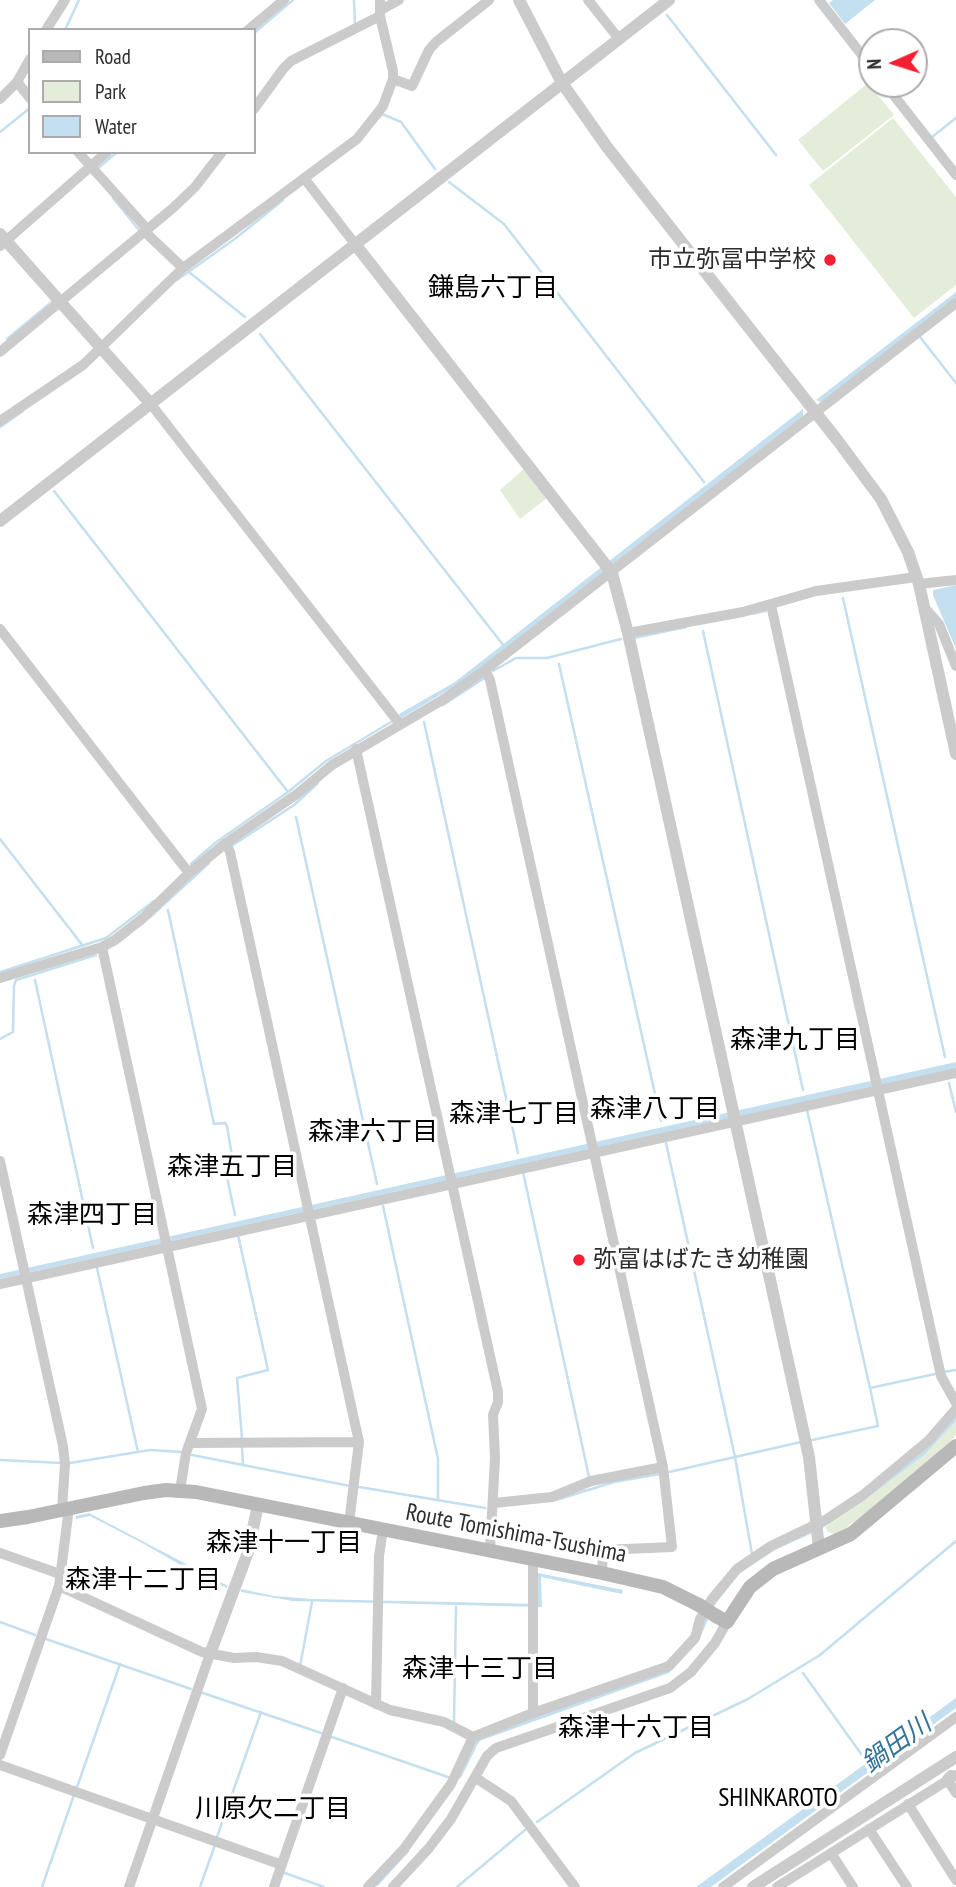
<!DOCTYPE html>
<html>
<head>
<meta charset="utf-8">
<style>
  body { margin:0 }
  #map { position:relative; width:956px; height:1887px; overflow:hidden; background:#fff; font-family:"PT Sans Narrow",sans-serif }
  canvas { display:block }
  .legend { position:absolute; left:28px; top:28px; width:228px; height:126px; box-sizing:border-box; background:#fff; border:2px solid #ababab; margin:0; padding:9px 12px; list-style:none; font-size:21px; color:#2e2e2e }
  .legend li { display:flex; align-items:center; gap:14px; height:35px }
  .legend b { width:35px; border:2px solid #ababab }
  .north { position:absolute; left:858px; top:28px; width:70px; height:70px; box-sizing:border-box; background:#fff; border:2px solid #ababab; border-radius:50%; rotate:267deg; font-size:19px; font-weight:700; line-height:28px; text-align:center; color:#2e2e2e }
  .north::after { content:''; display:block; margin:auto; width:24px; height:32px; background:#f61e33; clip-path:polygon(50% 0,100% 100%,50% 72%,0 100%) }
</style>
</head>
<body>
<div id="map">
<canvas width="956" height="1887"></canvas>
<ul class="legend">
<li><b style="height:9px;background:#b8b8b8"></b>Road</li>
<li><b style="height:19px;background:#e4edda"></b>Park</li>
<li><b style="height:19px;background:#c4dfef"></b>Water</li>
</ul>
<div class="north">N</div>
</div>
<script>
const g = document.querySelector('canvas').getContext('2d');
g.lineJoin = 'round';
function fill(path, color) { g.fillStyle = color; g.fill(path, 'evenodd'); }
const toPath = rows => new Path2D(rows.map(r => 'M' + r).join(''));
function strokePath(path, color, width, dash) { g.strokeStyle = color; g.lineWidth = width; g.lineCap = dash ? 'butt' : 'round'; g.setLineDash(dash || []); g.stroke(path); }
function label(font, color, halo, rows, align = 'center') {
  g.font = font + ' "PT Sans Narrow","Noto Sans JP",sans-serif'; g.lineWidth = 7; g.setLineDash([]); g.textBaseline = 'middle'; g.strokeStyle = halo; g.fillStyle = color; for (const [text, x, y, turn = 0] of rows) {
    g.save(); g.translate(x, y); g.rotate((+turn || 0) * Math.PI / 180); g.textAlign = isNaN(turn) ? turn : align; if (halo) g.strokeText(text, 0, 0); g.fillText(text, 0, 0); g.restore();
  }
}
fill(toPath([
  [868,83,894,115,823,171,798,140],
  [893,118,956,197,956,285,914,318,809,185],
  [525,468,547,498,520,519,500,490],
  [956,1421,956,1434,948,1447,864,1517,850,1524,845,1532,838,1535,828,1532,825,1527,862,1502,923,1455]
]), '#e4edda');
fill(toPath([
  [833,0,875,0,845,24,829,3],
  [956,292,956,299,848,383,821,402,816,400],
  [803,409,803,416,462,682,401,718,399,714,455,682],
  [956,585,956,649,933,595,933,590],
  [956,1062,956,1068,0,1279,0,1274],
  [956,1414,956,1421,924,1455,862,1502,821,1529,775,1550,740,1573,714,1606,699,1640,669,1673,482,1740,480,1737,656,1673,700,1625,712,1605,748,1563,821,1524],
  [89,1513,228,1586,227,1588,198,1575,144,1544,90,1516,76,1519,76,1516],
  [538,1573,623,1590,622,1594,541,1577,542,1607,293,1601,241,1592,241,1589,274,1596,312,1599,538,1604],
  [956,1698,956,1708,711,1887,696,1887]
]), '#c4dfef');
strokePath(toPath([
  [354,0,355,25],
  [667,15,776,155],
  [65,30,79,0],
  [254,33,293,0],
  [380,117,382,114,401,122,435,169],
  [0,132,30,108],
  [932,137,956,118],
  [97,169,117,152],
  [449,182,504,224,704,482],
  [113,198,139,230],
  [189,272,245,317],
  [177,280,236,238,283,200],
  [260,334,504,646],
  [920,337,956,383],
  [7,339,53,301],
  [0,427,23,411],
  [54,491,288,792],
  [843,598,945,1057],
  [751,614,766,611],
  [703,631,803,1090],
  [634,638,686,627],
  [559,664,661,1121],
  [493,671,516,658,547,658,621,639],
  [443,705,483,679],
  [424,722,518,1153],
  [296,817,377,1184],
  [0,839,83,946],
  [233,845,294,805,318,783],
  [191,864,215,843,288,792,326,761,391,722],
  [168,910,214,1124,225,1123,227,1126,232,1156,223,1158,235,1215],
  [149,918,209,863],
  [0,972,106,938,154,901],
  [35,980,93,1248],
  [0,1039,13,1032,14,986,16,980,96,955],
  [949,1083,956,1112],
  [807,1110,870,1388],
  [666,1143,735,1457,752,1554],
  [523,1172,589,1477],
  [383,1206,438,1459,438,1500],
  [238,1235,268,1370,237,1378,242,1438],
  [97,1268,138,1452],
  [943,1372,956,1370],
  [812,1440,878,1426,870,1388,935,1374],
  [242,1447,243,1464],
  [192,1455,350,1486],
  [0,1460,61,1463],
  [70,1463,150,1450,183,1452],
  [669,1472,801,1442],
  [359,1487,485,1508],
  [556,1500,614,1482,660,1474],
  [0,1622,35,1635],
  [46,1639,191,1689],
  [300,1666,312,1602],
  [803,1673,867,1762],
  [203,1693,321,1733],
  [454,1722,456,1607],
  [329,1736,448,1777],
  [460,1777,478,1741,483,1738],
  [76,1790,120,1664],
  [537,1822,635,1753,748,1699,820,1655,956,1541],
  [217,1837,261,1712],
  [282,1872,324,1887],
  [377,1885,408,1851],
  [42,1887,74,1795],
  [200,1887,215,1845],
  [457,1887,525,1830]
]), '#c4dfef', 2.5);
strokePath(toPath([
  [588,0,619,39],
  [819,0,872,68],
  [381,10,399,0],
  [46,30,65,0],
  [248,30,284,0],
  [393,79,412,86,429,50,436,42,489,0],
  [17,82,30,98],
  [885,84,956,175],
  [0,99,17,82,30,59],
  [254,109,283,69,291,61,380,16],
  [78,152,148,230],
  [304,178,355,244],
  [145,232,183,268],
  [0,246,107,152],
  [0,352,173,208,195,187,222,152],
  [150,403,399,723],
  [0,421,83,365,183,268,357,139,383,106,393,79,393,71,380,16,380,0],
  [919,584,956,580],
  [771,605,941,1376,956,1403],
  [924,607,939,624,956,666],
  [0,629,189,873],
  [628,633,743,612,816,591,916,577],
  [485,670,490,680,663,1467,672,1547,603,1550,602,1573],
  [356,749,498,1392,498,1402,493,1415,495,1458,490,1550],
  [226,843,230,852,359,1442,349,1523],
  [102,947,202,1409,186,1453,180,1490],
  [0,978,102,947,115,940,143,918,189,873,226,843,297,794,332,765,444,699,485,670,956,303],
  [0,1161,63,1446,65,1464,62,1510],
  [0,1284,956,1073],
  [190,1443,359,1442],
  [494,1503,552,1497,591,1481,663,1467],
  [0,1553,60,1574],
  [59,1586,202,1652,234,1658,256,1657,282,1661,390,1710,444,1722,473,1737,533,1713,533,1560],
  [376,1704,379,1556,383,1530],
  [533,1713,669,1666,695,1638,700,1619,712,1599,737,1569,771,1546,827,1519,863,1495,929,1440,956,1409],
  [0,1755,59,1586,69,1508],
  [0,1765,282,1865],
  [951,1775,947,1779,956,1793],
  [476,1778,511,1801,575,1887],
  [908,1804,956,1880],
  [869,1829,907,1887],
  [831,1853,853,1887],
  [129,1887,210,1654],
  [274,1887,343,1688],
  [368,1887,404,1849,451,1784,473,1737],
  [393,1887,429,1848,451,1819,487,1756,496,1748,670,1688,691,1672,715,1643,727,1622],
  [723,1887,956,1717],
  [777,1887,956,1775]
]), '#cbcbcb', 10);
strokePath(toPath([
  [519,0,562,83,607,147,838,441,881,499,908,552,919,584,956,754],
  [0,234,150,403],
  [355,244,612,573,628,633,809,1457,819,1548],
  [0,521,669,0],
  [210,1654,248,1552,258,1505],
  [753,1887,956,1757]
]), '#cbcbcb', 12);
strokePath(toPath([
  [0,1521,28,1517,144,1493,166,1490,196,1492,602,1573,663,1587,699,1605],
  [716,1616,727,1622,750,1587,773,1569,851,1534,956,1446]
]), '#b8b8b8', 14);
strokePath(toPath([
  [699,1605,716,1616]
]), '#b8b8b8', 14);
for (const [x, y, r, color] of [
  [830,260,7,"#f61e33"],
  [579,1260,7,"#f61e33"]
]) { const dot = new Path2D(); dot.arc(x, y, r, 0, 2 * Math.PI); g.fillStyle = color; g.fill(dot); strokePath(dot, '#fff', 2.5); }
label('24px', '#2e2e2e', '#fff', [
  ["市立弥冨中学校",816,260],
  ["弥富はばたき幼稚園",593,1260,"left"]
], 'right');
label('24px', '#2e2e2e', '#fff', [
  ["Route Tomishima-Tsushima",516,1534,11]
]);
label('26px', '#000', '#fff', [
  ["鎌島六丁目",493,289],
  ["森津九丁目",795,1041],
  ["森津八丁目",655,1110],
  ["森津七丁目",514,1115],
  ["森津六丁目",373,1133],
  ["森津五丁目",232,1168],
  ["森津四丁目",92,1216],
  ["森津十一丁目",284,1544],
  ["森津十二丁目",143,1581],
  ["森津十三丁目",480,1670],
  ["森津十六丁目",636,1729],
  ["SHINKAROTO",778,1799],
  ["川原欠二丁目",273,1810]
]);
label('italic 26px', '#347397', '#fff', [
  ["鍋田川",897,1744,-36]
]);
</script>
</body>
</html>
